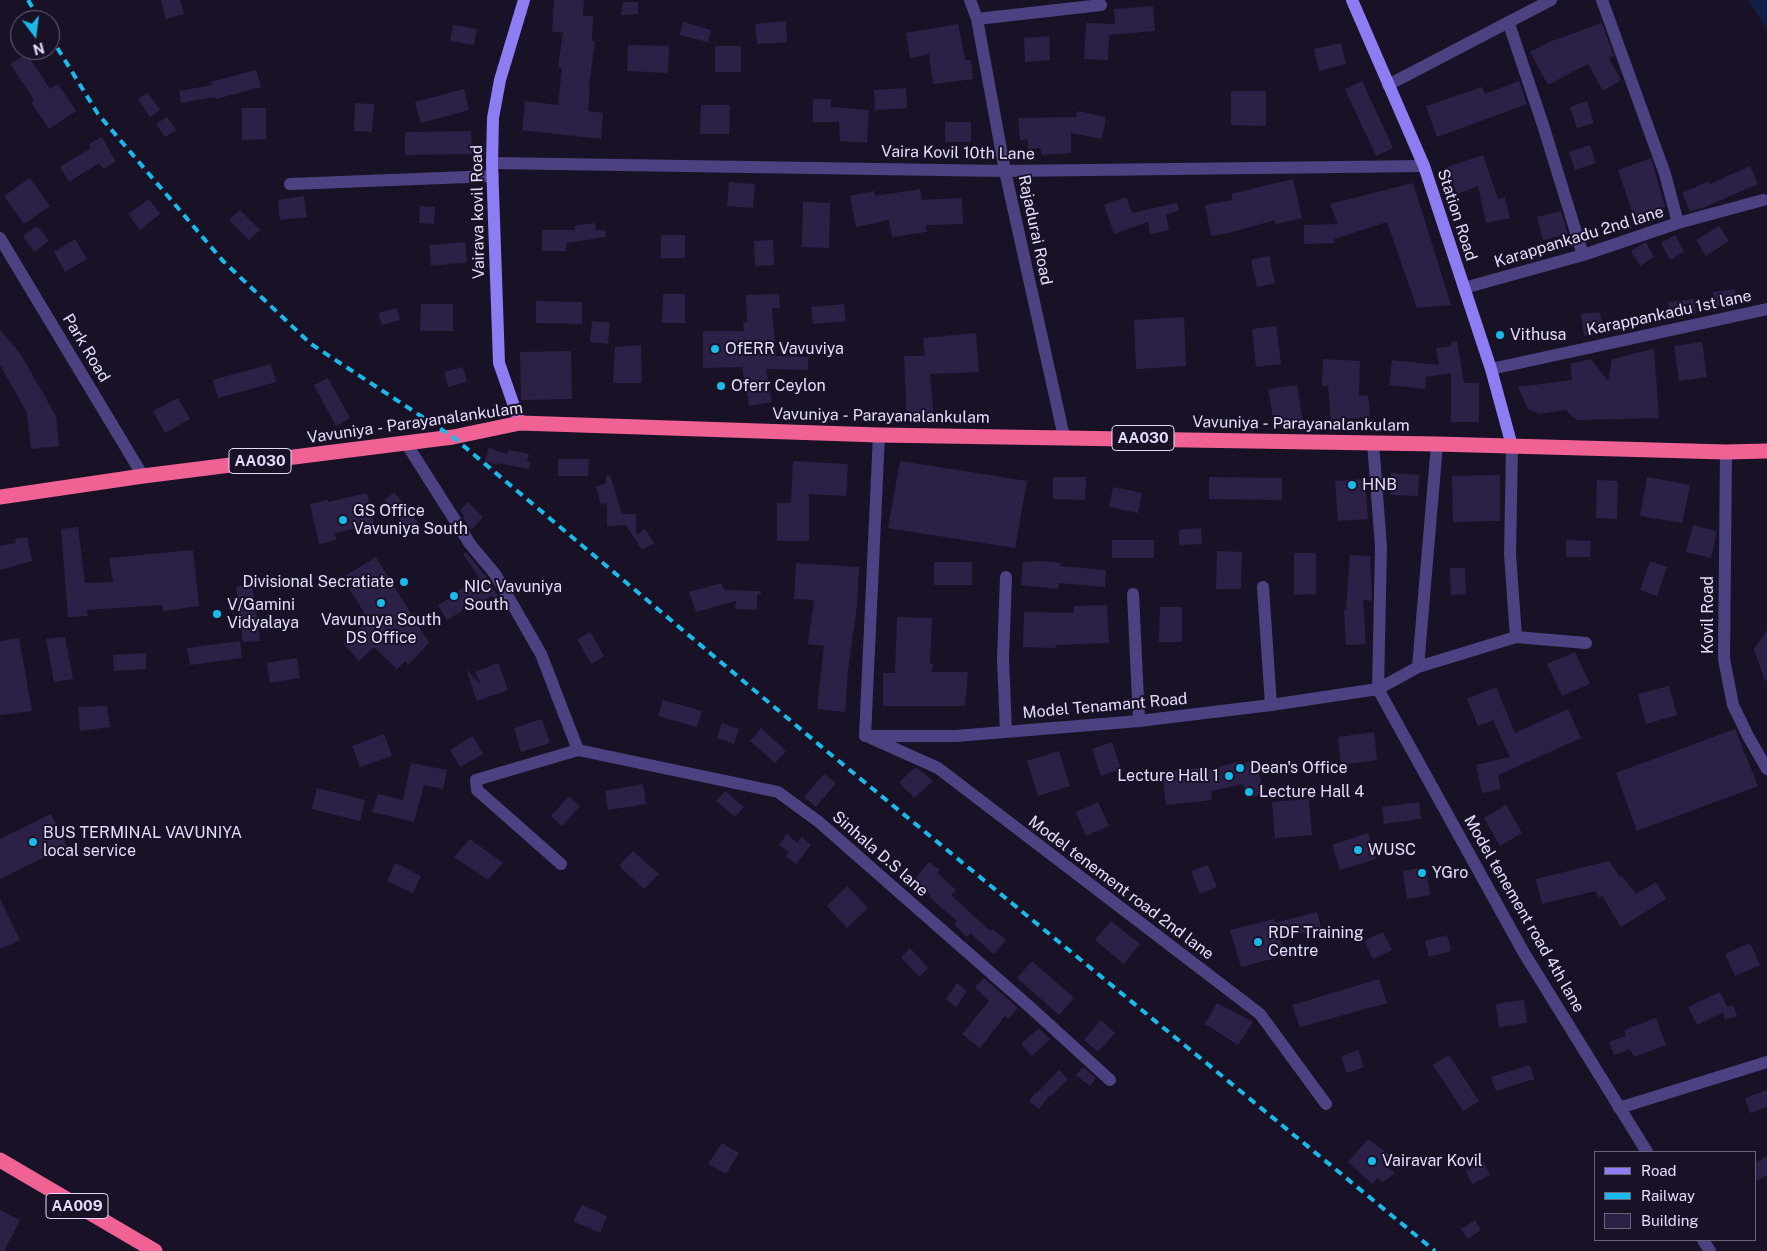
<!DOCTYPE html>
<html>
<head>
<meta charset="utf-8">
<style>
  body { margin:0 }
  #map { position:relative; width:1767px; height:1251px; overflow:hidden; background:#191227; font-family:"Public Sans",sans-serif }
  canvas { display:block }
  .legend { position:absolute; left:1594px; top:1151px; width:162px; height:90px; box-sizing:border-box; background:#191227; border:1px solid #6a637c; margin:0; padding:6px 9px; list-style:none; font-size:15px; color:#e3dcfc }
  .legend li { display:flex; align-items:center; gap:10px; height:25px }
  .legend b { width:25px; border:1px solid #6a637c }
  .north { position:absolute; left:10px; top:10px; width:50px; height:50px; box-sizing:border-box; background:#191227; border:1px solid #6a637c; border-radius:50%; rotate:165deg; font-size:14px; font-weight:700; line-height:20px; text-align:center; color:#e3dcfc }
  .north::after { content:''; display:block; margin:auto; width:18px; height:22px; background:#1abaea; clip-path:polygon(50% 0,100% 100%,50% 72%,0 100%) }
</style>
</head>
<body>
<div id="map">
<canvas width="1767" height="1251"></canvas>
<ul class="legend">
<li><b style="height:6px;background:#8e7cf3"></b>Road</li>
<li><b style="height:6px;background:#1abaea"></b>Railway</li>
<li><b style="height:14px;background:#2d2046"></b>Building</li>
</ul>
<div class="north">N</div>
</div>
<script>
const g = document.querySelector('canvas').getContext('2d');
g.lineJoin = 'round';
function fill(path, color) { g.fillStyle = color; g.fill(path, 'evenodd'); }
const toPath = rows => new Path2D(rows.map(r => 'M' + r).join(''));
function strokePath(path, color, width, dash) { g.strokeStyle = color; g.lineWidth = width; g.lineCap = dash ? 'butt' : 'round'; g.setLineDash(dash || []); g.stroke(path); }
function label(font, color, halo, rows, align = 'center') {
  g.font = font + ' "Public Sans",sans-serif'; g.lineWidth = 4; g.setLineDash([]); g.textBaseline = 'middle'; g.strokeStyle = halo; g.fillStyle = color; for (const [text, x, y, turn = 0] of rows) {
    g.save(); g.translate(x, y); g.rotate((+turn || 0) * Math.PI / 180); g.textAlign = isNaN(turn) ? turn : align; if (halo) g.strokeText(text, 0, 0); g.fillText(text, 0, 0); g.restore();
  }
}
fill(toPath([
  [1748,0,1767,0,1767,28]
]), '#121f46');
fill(toPath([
  [161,0,180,0,184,14,166,19],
  [554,0,584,0,583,16,593,16,592,41,595,41,589,85,590,85,588,111,603,113,601,139,522,130,525,101,558,105,562,68,558,67,563,32,552,32],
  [623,2,638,2,638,14,621,15],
  [1153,6,1155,31,1109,35,1108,60,1084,59,1086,23,1115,24,1114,9],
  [786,21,787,42,757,44,755,24],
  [683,22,711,30,708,42,680,35],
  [1602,23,1614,56,1609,58,1621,80,1603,91,1588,64,1548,85,1530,52,1549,42],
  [958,24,965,60,971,60,973,79,933,84,929,54,910,58,906,33],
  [453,25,477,29,474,45,450,41],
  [1049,36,1050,60,1025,62,1024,38],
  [1341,43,1346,64,1319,71,1314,49],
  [628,45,669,46,668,73,627,71],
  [715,46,741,46,741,72,715,72],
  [27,54,50,89,58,84,76,111,49,129,31,102,34,100,10,64],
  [256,70,261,87,216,99,215,97,181,103,179,91,212,85,211,82],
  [1362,81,1393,148,1376,156,1345,89],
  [1519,81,1527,104,1437,137,1426,106,1482,87,1485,94],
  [906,88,907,108,875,110,874,90],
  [464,89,469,110,421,123,415,102],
  [1231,91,1266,91,1266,126,1231,125],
  [148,93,160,110,150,117,138,99],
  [813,99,831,99,831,107,869,110,867,143,840,141,839,122,813,122],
  [1587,101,1594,123,1577,128,1570,107],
  [355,103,374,104,372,132,354,131],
  [701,105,730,105,729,134,700,134],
  [242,108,266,108,266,139,242,140],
  [1077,111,1106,117,1102,139,1071,133,1071,153,1042,155,1040,148,1028,149,1028,139,1020,140,1018,118,1076,117],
  [167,117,176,130,165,137,156,124],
  [945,122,971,122,971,142,945,142],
  [471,131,472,154,405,155,405,132],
  [102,137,116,162,103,169,99,163,69,182,60,167,91,148,89,144],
  [1590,145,1596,163,1575,170,1569,152],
  [1483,155,1498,199,1505,197,1510,218,1486,223,1478,186,1457,194,1447,167],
  [1651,158,1665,207,1634,217,1618,170],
  [1750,166,1758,184,1705,207,1690,211,1682,193,1709,181,1710,184],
  [30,178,50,206,24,224,4,196],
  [1293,179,1302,218,1275,224,1275,220,1228,233,1211,236,1205,205,1233,200,1231,194],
  [729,182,755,184,753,208,727,206],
  [1413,183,1451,305,1417,308,1387,222,1334,239,1334,243,1304,244,1304,225,1338,224,1330,204],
  [920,189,922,200,962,198,963,224,926,225,927,232,892,237,889,220,856,227,850,196,874,191,875,196],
  [304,196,307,217,280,220,278,200],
  [1126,197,1132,213,1177,203,1179,210,1166,215,1169,230,1150,234,1148,222,1114,234,1104,205],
  [149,199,160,214,140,230,128,214],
  [803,202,830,203,829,248,802,247],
  [420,206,435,207,434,224,419,223],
  [240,210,260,230,249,240,229,220],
  [1561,211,1568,234,1543,240,1537,217],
  [595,223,596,230,605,230,606,237,566,243,566,251,542,251,542,230,575,230,574,226],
  [37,226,49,241,34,252,23,236],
  [1719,226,1729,241,1706,256,1696,240],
  [661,235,685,235,685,258,661,258],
  [1675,235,1684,252,1670,260,1661,243],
  [75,239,87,259,65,272,54,252],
  [773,240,774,265,755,266,754,241],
  [465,242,467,262,431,266,429,245],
  [1646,242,1654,257,1640,266,1631,251],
  [1269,256,1275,283,1257,287,1251,260],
  [1735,289,1736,303,1715,306,1713,292],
  [663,294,685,294,685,323,662,323],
  [779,294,780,308,772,308,776,356,808,357,808,370,766,369,772,402,749,406,742,367,703,368,703,331,744,331,743,322,747,322,746,295],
  [1694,299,1696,314,1670,316,1668,302],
  [536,301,582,302,582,324,536,323],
  [421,304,453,304,453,331,420,331],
  [844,304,846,321,813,324,811,307],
  [397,308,400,320,382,325,378,313],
  [1600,312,1603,333,1584,336,1581,314],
  [1184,317,1186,366,1136,369,1134,320],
  [592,321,610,323,608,344,590,342],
  [1276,326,1281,364,1256,367,1252,329],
  [0,330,20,353,56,416,59,446,31,449,27,413,0,365],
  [976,333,979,372,930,374,934,418,907,421,904,356,925,356,923,338],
  [1457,341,1464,383,1479,383,1479,422,1451,422,1451,373,1426,377,1425,389,1389,385,1392,360,1439,365,1436,348,1451,346,1451,342],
  [1702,342,1707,377,1679,381,1674,346],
  [641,345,642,383,613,383,615,347],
  [1654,349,1659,418,1577,420,1565,410,1540,414,1528,409,1518,387,1572,380,1570,364,1591,359,1608,381,1612,359],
  [571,351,572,399,521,400,520,352],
  [1323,359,1360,361,1359,396,1368,395,1370,417,1331,420,1328,386,1322,386],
  [271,364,276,382,218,398,213,380],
  [463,367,467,382,448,387,444,372],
  [328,378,350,418,336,426,314,385],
  [1297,385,1303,424,1275,429,1268,389],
  [178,398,190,419,165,433,153,411],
  [489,448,507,454,508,450,529,454,527,461,530,462,529,469,497,463,497,465,485,461],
  [558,459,589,459,588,476,558,476],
  [793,461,848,464,846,496,809,494,809,541,777,541,777,503,791,503],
  [900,461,1027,481,1015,548,888,528],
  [1391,473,1419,475,1418,496,1390,495],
  [610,475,622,514,636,514,636,535,645,529,654,543,642,550,626,525,607,526,607,503,601,505,596,487,606,483,606,476],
  [1500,475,1500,521,1453,522,1452,476],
  [1053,477,1086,477,1085,500,1053,499],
  [1209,477,1282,478,1282,500,1209,499],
  [1647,477,1690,485,1682,523,1640,516],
  [1365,479,1368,519,1338,521,1335,481],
  [1597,480,1618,481,1617,519,1596,518],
  [1113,487,1142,493,1138,513,1109,507],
  [394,492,418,522,408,529,385,500],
  [367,493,374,524,335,533,336,540,319,544,310,504,328,500,328,502],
  [468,502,483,517,471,530,463,518,465,516,460,511],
  [1693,525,1717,531,1711,558,1686,552],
  [78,527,85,583,113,582,109,558,193,550,199,606,163,611,162,605,87,610,88,616,68,617,61,529],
  [1201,528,1202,544,1179,545,1179,530],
  [27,537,32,561,0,570,0,546,16,543,15,539],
  [1112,540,1154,540,1154,558,1112,558],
  [1566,540,1591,541,1590,557,1566,557],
  [1217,551,1242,552,1241,589,1216,589],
  [466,552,488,579,498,596,494,599,492,596,461,610,462,611,447,620,438,605,459,593,458,590,477,582,475,578,479,577,463,554],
  [1294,553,1316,553,1316,594,1294,595],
  [1350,555,1370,556,1372,601,1363,600,1366,644,1346,645,1344,610,1346,609],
  [376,557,429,643,408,665,405,661,397,669,374,647,359,661,343,643,369,620,342,578],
  [1040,561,1061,563,1060,566,1106,570,1105,587,1059,583,1058,589,1021,585,1023,562],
  [1650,561,1667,567,1657,596,1640,590],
  [934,562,972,562,972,585,934,585],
  [796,563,859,567,857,605,848,670,845,712,817,709,824,646,808,644,814,600,794,599],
  [1450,568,1465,568,1466,594,1451,595],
  [721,583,724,590,761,591,761,594,757,595,757,610,735,609,736,601,696,612,689,592],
  [252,584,260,641,243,642,236,587],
  [1107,605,1109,643,1056,645,1055,648,1023,647,1024,612,1074,613,1074,606],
  [1160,607,1182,607,1182,642,1159,642],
  [897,617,932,618,930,663,933,664,932,672,968,672,965,706,883,706,883,673,895,673],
  [1767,631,1767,680,1765,681,1754,649],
  [590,632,604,656,591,664,577,639],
  [65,637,73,679,54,682,46,639],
  [19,638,32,711,0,715,0,641],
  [240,641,242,658,190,665,187,648],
  [1575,652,1590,684,1562,696,1547,664],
  [146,653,146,669,114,671,113,655],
  [297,658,300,678,270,683,267,663],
  [498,663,508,690,477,701,466,669,481,685,475,672],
  [1669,686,1677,715,1646,724,1638,694],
  [1496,687,1515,733,1568,709,1581,738,1498,775,1501,789,1482,793,1476,765,1510,757,1493,720,1478,726,1467,699],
  [663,700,702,711,697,727,658,716],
  [107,706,110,727,80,731,78,707],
  [542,719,550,743,521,752,514,728],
  [722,723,739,729,734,744,717,738],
  [761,728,786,751,775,763,750,741],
  [1735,729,1758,786,1637,831,1616,773],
  [1374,732,1377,760,1341,765,1338,737],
  [384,734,392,756,360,767,352,746],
  [473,736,483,754,460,767,450,750],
  [1112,742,1121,769,1101,776,1092,749],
  [1059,751,1070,786,1038,796,1027,761],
  [1256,760,1264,793,1247,799,1243,784,1211,791,1212,800,1166,805,1162,772,1209,767,1209,770,1233,763,1242,761,1243,763],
  [411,763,447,770,443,789,424,785,414,822,372,812,378,794,403,800],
  [916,767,933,781,914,798,899,782],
  [824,774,836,783,816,807,804,797],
  [643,784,646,804,608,810,605,791],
  [317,788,365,800,360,821,312,809],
  [725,791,744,807,735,817,716,801],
  [569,796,580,806,562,826,551,816],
  [1309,799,1312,835,1275,838,1272,802],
  [1098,802,1109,826,1086,836,1076,812],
  [1419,802,1421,819,1384,824,1382,807],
  [1506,805,1522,833,1500,846,1484,818],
  [51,814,67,846,0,879,0,839],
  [1368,833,1376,859,1340,870,1332,845],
  [787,834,797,843,802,837,811,845,796,864,786,856,789,852,779,845],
  [470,839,503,863,488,880,454,857],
  [633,851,659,874,644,889,619,866],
  [1609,861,1620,877,1622,876,1636,894,1656,882,1666,899,1621,927,1602,896,1599,898,1595,891,1542,904,1536,879],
  [929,862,940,870,937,873,956,890,951,895,990,931,993,929,1006,940,994,954,970,933,967,937,954,924,957,921,929,897,931,895,913,881],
  [395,863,421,876,413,893,387,881],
  [1208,865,1217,887,1200,894,1191,871],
  [1426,867,1430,895,1407,899,1403,871],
  [847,886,868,908,847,928,827,906],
  [0,899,20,940,0,949],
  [1317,912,1321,928,1280,939,1286,955,1241,967,1230,930,1274,919,1275,923],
  [1111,921,1140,944,1124,964,1095,940],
  [1383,932,1392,950,1373,959,1364,941],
  [1447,935,1451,951,1429,957,1425,941],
  [1750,943,1760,965,1735,976,1725,954],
  [910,948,928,968,919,977,901,957],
  [1032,961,1074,998,1059,1015,1017,978],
  [984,978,1018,1008,1008,1019,1005,1016,980,1048,962,1034,989,1001,975,987],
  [1379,979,1387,1003,1300,1027,1292,1005],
  [957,983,967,991,956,1007,946,999],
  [1720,992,1727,1007,1733,1005,1737,1016,1725,1020,1723,1012,1697,1025,1688,1007],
  [1524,1000,1527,1023,1499,1027,1496,1004],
  [1217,1003,1253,1022,1238,1045,1205,1024],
  [1656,1018,1666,1045,1634,1057,1630,1049,1614,1055,1609,1042,1626,1036,1624,1030],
  [1101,1020,1115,1033,1098,1052,1084,1040],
  [1039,1028,1050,1039,1032,1056,1021,1044],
  [1358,1050,1364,1067,1347,1073,1341,1057],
  [1449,1055,1479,1101,1463,1111,1433,1065],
  [1530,1065,1534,1079,1496,1091,1491,1077],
  [1083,1067,1096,1078,1090,1086,1076,1075],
  [1059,1070,1068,1079,1050,1097,1049,1096,1039,1109,1029,1101,1036,1092,1037,1093],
  [1767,1090,1767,1107,1750,1113,1745,1098],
  [1368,1139,1396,1160,1389,1167,1395,1173,1383,1182,1377,1178,1372,1184,1348,1162],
  [722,1143,739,1153,726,1174,708,1164],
  [1767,1156,1767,1175,1756,1181,1756,1162],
  [1484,1162,1490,1175,1472,1184,1466,1171],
  [582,1205,607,1216,600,1233,573,1221],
  [0,1210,20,1220,4,1251,0,1251],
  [1475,1220,1481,1230,1468,1239,1461,1229]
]), '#2d2046');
strokePath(toPath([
  [970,0,977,19,1005,171,1064,437],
  [977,19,1101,5],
  [1509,24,1543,125,1583,255],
  [1388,85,1551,0],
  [492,163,1005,171,1424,166],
  [290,184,493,176],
  [1678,223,1763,200],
  [0,238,143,476],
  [1464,288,1583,255,1678,223,1665,174,1602,0],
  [1491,369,1767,309],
  [879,435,865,736,956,736,1139,721,1271,705,1378,689,1418,667,1437,444],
  [406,443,470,544,495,574,541,654,578,750,778,792,819,822,1031,1008,1110,1080],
  [1373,443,1381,547,1378,689,1524,953,1647,1152],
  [1726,452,1724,659,1733,705,1749,738,1767,769],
  [1006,577,1003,658,1006,732],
  [1263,587,1271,705],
  [1133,594,1139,721],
  [1516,637,1586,643],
  [1418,667,1516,637,1510,554,1512,446],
  [871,738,938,768,1260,1014,1326,1104],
  [561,864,477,790,476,780,578,750],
  [1619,1108,1767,1062],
  [1703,1240,1710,1251]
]), '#4d4281', 12);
strokePath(toPath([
  [1352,0,1424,166,1491,369,1512,446],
  [520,423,499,363,492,163,493,118,500,80,524,0]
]), '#8e7cf3', 12);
strokePath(toPath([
  [0,497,143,476,453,437,520,423,879,435,1437,444,1726,452,1767,451],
  [0,1160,155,1251]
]), '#f06294', 15);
strokePath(toPath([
  [28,0,40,20],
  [50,36,98,114,223,261,311,344,453,437,823,748,1435,1251]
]), '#1abaea', 4, [8, 6]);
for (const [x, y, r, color] of [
  [1500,335,5,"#1abaea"],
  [715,349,5,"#1abaea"],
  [721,386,5,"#1abaea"],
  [1352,485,5,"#1abaea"],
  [343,520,5,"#1abaea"],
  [404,582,5,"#1abaea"],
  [454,596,5,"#1abaea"],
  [381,603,5,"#1abaea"],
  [217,614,5,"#1abaea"],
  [1240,768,5,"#1abaea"],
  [1229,776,5,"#1abaea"],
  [1249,792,5,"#1abaea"],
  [33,842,5,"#1abaea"],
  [1358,850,5,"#1abaea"],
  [1422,873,5,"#1abaea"],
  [1258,942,5,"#1abaea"],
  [1372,1161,5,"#1abaea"]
]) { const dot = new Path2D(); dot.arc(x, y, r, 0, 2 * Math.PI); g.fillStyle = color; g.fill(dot); strokePath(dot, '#191227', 2); }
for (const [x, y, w] of [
  [1143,438,62],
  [260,461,62],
  [77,1206,62]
]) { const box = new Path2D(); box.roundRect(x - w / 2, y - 12.5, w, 25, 4); g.fillStyle = '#191227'; g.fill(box); strokePath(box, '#e3dcfc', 1); }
label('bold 15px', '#e3dcfc', null, [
  ["AA030",1143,438],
  ["AA030",260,461],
  ["AA009",77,1206]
]);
label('16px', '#e3dcfc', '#191227', [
  ["Vaira Kovil 10th Lane",958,153,1],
  ["Vairava kovil Road",478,212,-91],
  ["Station Road",1457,215,72],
  ["Rajadurai Road",1035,230,78],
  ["Karappankadu 2nd lane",1579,237,-17],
  ["Karappankadu 1st lane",1669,313,-12],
  ["Park Road",86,348,59],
  ["Vavuniya - Parayanalankulam",881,416,1],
  ["Vavuniya - Parayanalankulam",415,423,-8],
  ["Vavuniya - Parayanalankulam",1301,424,1],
  ["Kovil Road",1708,615,-90],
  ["Model Tenamant Road",1105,706,-5],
  ["Sinhala D.S lane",880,854,41],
  ["Model tenement road 2nd lane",1121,888,37],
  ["Model tenement road 4th lane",1524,914,60]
]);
label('16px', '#e3dcfc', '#191227', [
  ["Vithusa",1510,335],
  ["OfERR Vavuviya",725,349],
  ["Oferr Ceylon",731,386],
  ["HNB",1362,485],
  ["GS Office",353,511],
  ["Vavuniya South",353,529],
  ["Divisional Secratiate",394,582,"right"],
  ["NIC Vavuniya",464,587],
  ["South",464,605],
  ["V/Gamini",227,605],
  ["Vidyalaya",227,623],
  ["Vavunuya South",381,620,"center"],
  ["DS Office",381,638,"center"],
  ["Dean's Office",1250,768],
  ["Lecture Hall 1",1219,776,"right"],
  ["Lecture Hall 4",1259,792],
  ["BUS TERMINAL VAVUNIYA",43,833],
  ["local service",43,851],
  ["WUSC",1368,850],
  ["YGro",1432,873],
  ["RDF Training",1268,933],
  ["Centre",1268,951],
  ["Vairavar Kovil",1382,1161]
], 'left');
</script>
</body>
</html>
